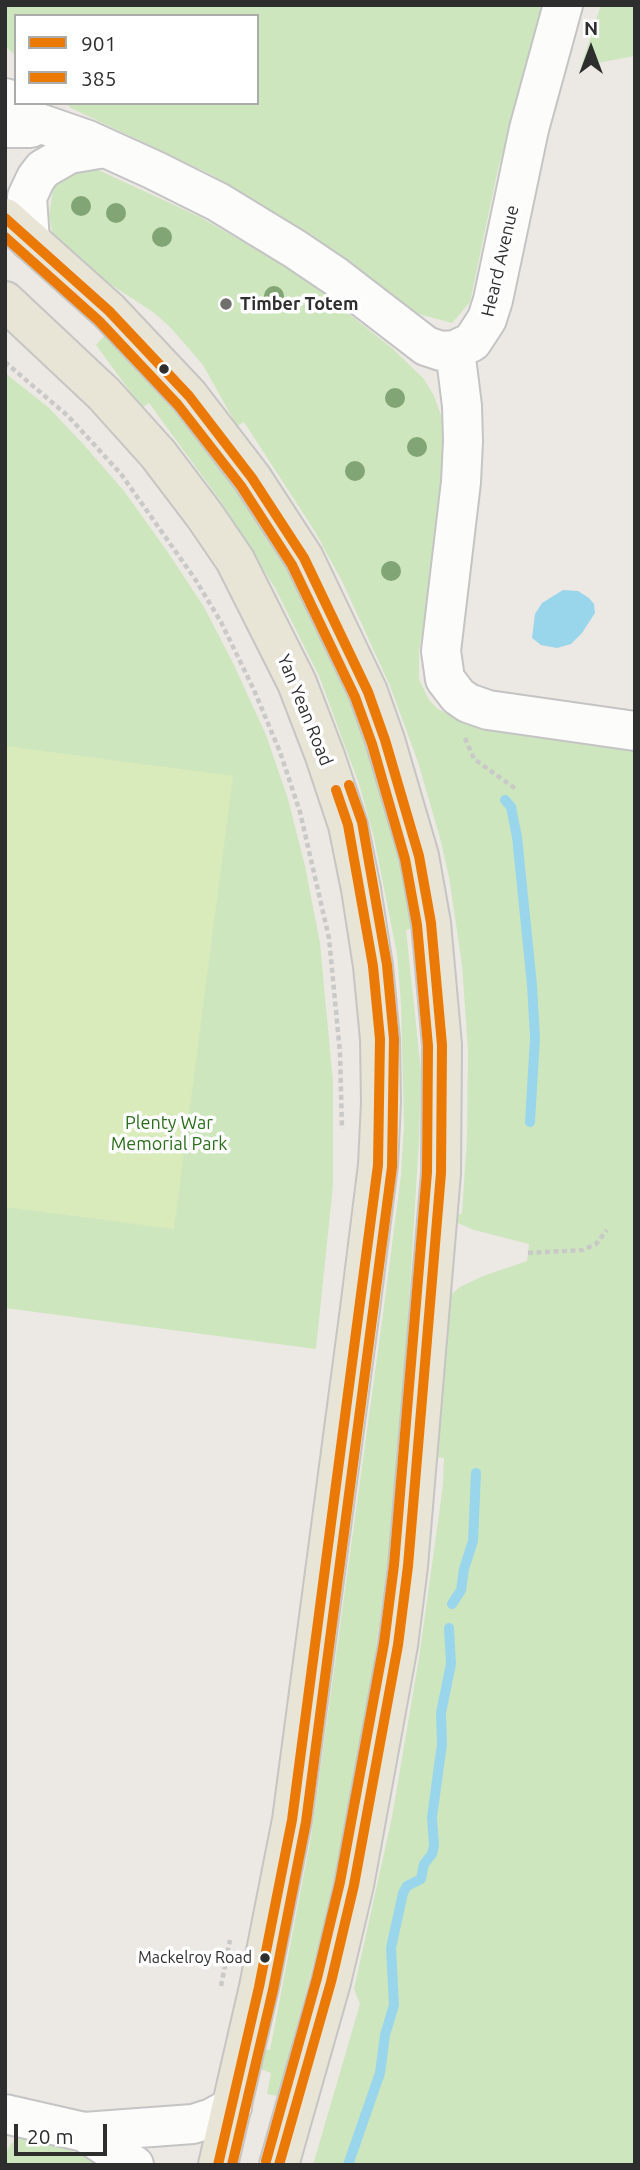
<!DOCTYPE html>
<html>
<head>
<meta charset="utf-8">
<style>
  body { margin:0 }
  #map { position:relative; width:640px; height:2170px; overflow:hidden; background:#ece8e4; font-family:Ubuntu,sans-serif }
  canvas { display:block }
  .frame { position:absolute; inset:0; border:7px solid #2e2e2e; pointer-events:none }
  .legend { position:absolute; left:14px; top:14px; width:245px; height:91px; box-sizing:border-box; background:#fff; border:2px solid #ababab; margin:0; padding:9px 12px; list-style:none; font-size:21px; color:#2e2e2e }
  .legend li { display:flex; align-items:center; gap:14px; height:35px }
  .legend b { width:35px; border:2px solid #ababab }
  .north { position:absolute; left:556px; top:14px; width:70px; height:70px; -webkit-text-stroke:5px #fff; paint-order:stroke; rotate:0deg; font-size:19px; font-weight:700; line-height:28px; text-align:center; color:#2e2e2e }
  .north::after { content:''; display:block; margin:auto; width:24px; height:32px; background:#2e2e2e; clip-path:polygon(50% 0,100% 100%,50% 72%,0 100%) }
  .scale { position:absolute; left:14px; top:2124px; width:93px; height:32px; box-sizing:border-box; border:4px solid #2e2e2e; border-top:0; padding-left:9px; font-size:21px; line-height:24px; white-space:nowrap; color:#2e2e2e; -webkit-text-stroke:5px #fff; paint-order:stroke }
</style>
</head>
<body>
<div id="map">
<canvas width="640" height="2170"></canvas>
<div class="frame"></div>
<ul class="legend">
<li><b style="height:9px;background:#ea7a05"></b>901</li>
<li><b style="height:9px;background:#ea7a05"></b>385</li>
</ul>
<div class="north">N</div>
<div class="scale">20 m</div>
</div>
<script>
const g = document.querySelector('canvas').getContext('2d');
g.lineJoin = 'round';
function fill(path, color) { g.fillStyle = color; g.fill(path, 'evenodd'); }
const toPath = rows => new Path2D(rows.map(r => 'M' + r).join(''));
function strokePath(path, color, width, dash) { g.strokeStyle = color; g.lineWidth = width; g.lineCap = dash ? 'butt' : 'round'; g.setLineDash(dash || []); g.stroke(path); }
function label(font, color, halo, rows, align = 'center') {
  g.font = font + ' Ubuntu,sans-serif'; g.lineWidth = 7; g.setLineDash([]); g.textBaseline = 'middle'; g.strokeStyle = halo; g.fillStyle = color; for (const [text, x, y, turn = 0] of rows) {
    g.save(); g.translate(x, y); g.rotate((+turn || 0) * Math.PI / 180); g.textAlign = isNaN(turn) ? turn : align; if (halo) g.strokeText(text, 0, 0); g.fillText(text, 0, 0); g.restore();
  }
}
fill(toPath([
  [5,5,547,5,498,169,470,302,452,323,419,314,212,175,71,108,66,103,257,103,257,16,16,16,16,56,5,46],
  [601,5,635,5,635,56,581,66],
  [94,168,198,216,296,272,393,349,424,379,434,396,447,431,446,499,419,651,419,679,429,700,438,709,460,720,635,743,635,2165,313,2165,360,2004,354,1989,392,1817,419,1658,443,1485,444,1458,436,1457,448,1297,460,1287,483,1276,527,1261,529,1244,474,1230,453,1221,454,1214,462,1214,467,1137,468,1050,462,965,449,877,440,838,418,762,390,686,343,583,314,530,244,422,237,426,203,365,170,327,153,312,84,267,60,243,52,231,49,216,53,189,60,178,70,171],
  [106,334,186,421,249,505,302,593,350,698,371,755,390,816,413,928,406,930,421,1071,419,1141,405,1367,390,1542,373,1671,338,1859,321,1936,278,2096,267,2094,271,2073,260,2069,265,2049,270,2050,311,1837,383,1314,401,1175,404,1126,401,1004,397,954,374,838,359,784,319,676,275,588,222,503,149,403,142,408,96,345],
  [5,373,48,407,84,445,124,491,167,551,204,607,234,665,266,735,288,799,305,866,320,943,333,1082,333,1185,316,1349,5,1308],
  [17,2137,64,2147,101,2165,5,2165,8,2148]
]), '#cee6be');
fill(toPath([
  [5,746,233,776,174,1229,5,1207]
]), '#d9eabb');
fill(toPath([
  [563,590,578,591,589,598,594,604,595,613,582,633,571,644,557,648,541,645,532,638,535,614,542,603]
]), '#99d6ec');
strokePath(toPath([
  [505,800,511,807,517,837,532,985,535,1038,530,1122],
  [452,1604,461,1590,464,1569,473,1541,476,1473],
  [348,2165,380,2073,385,2035,394,2005,391,1948,403,1893,407,1886,421,1879,424,1864,432,1854,434,1846,432,1817,442,1744,441,1713,451,1664,449,1628]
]), '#99d6ec', 10);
const minor = toPath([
  [5,98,16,101],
  [5,128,31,128,39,123,88,140,154,170,218,202,295,249,335,276,426,346,441,351,455,350,472,342,487,319,493,300,529,129,563,5],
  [30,241,27,197,36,178,43,169,69,154,104,148],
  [455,350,462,406,463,441,461,482,441,651,445,679,458,696,468,703,488,710,635,731],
  [5,2114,84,2132,134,2165],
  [84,2132,193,2124,212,2118,232,2107]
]);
const major = toPath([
  [5,218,109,311,189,396,252,478,304,558,368,692,385,740,419,856,431,923,442,1045,441,1173,408,1566,398,1645,354,1885,331,1982,279,2165],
  [5,301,104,394,158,454,205,516,235,560,297,683,325,756,348,825,361,889,373,966,380,1039,381,1102,378,1165,360,1309,292,1820,259,1987,218,2165]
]);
strokePath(minor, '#c5c4c5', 42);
strokePath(major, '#c6c5c4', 42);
strokePath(toPath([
  [5,362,68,416,121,474,195,579,221,622,254,690,280,752,300,812,329,938,340,1053,342,1129],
  [465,738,474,759,516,789],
  [528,1253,583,1250,596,1244,607,1230],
  [221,1986,230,1940]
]), '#c9c9c8', 4.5, [5, 3.5]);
strokePath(minor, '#fcfcfb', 38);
strokePath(major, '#e8e4d6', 38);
strokePath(toPath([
  [5,218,109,311,189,396,252,478,304,558,368,692,385,740,419,856,431,923,442,1045,441,1173,408,1566,398,1645,354,1885,331,1982,279,2165],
  [218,2165,259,1987,292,1820,378,1165,380,1039,373,966,348,825,336,790]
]), '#ea7a05', 10);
strokePath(toPath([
  [5,237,99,321,178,405,241,486,292,565,355,697,372,744,405,859,417,925,428,1046,427,1172,394,1565,384,1643,340,1882,317,1978,266,2161],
  [232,2165,273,1990,306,1822,392,1167,394,1039,387,965,362,822,349,785]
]), '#ea7a05', 10);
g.fillStyle = '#82a575';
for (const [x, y] of [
  [81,206],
  [116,213],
  [162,237],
  [274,296],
  [395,398],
  [417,447],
  [355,471],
  [391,571]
]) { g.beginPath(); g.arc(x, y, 10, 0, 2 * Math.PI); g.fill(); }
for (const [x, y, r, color] of [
  [226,304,7,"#706f6e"],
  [164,369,6,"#2e2e2e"],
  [265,1958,6,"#2e2e2e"]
]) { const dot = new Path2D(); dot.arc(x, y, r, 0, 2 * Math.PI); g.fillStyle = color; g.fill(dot); strokePath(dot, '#fff', 2.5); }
label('16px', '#2e2e2e', '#fff', [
  ["Mackelroy Road",252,1958]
], 'right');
label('18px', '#2e2e2e', '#fff', [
  ["Heard Avenue",500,261,-77],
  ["Yan Yean Road",305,710,68]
]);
label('bold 18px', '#2e2e2e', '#fff', [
  ["Timber Totem",240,304]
], 'left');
label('18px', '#2c6e1b', '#fff', [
  ["Plenty War",169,1123],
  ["Memorial Park",169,1144]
]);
</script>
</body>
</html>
